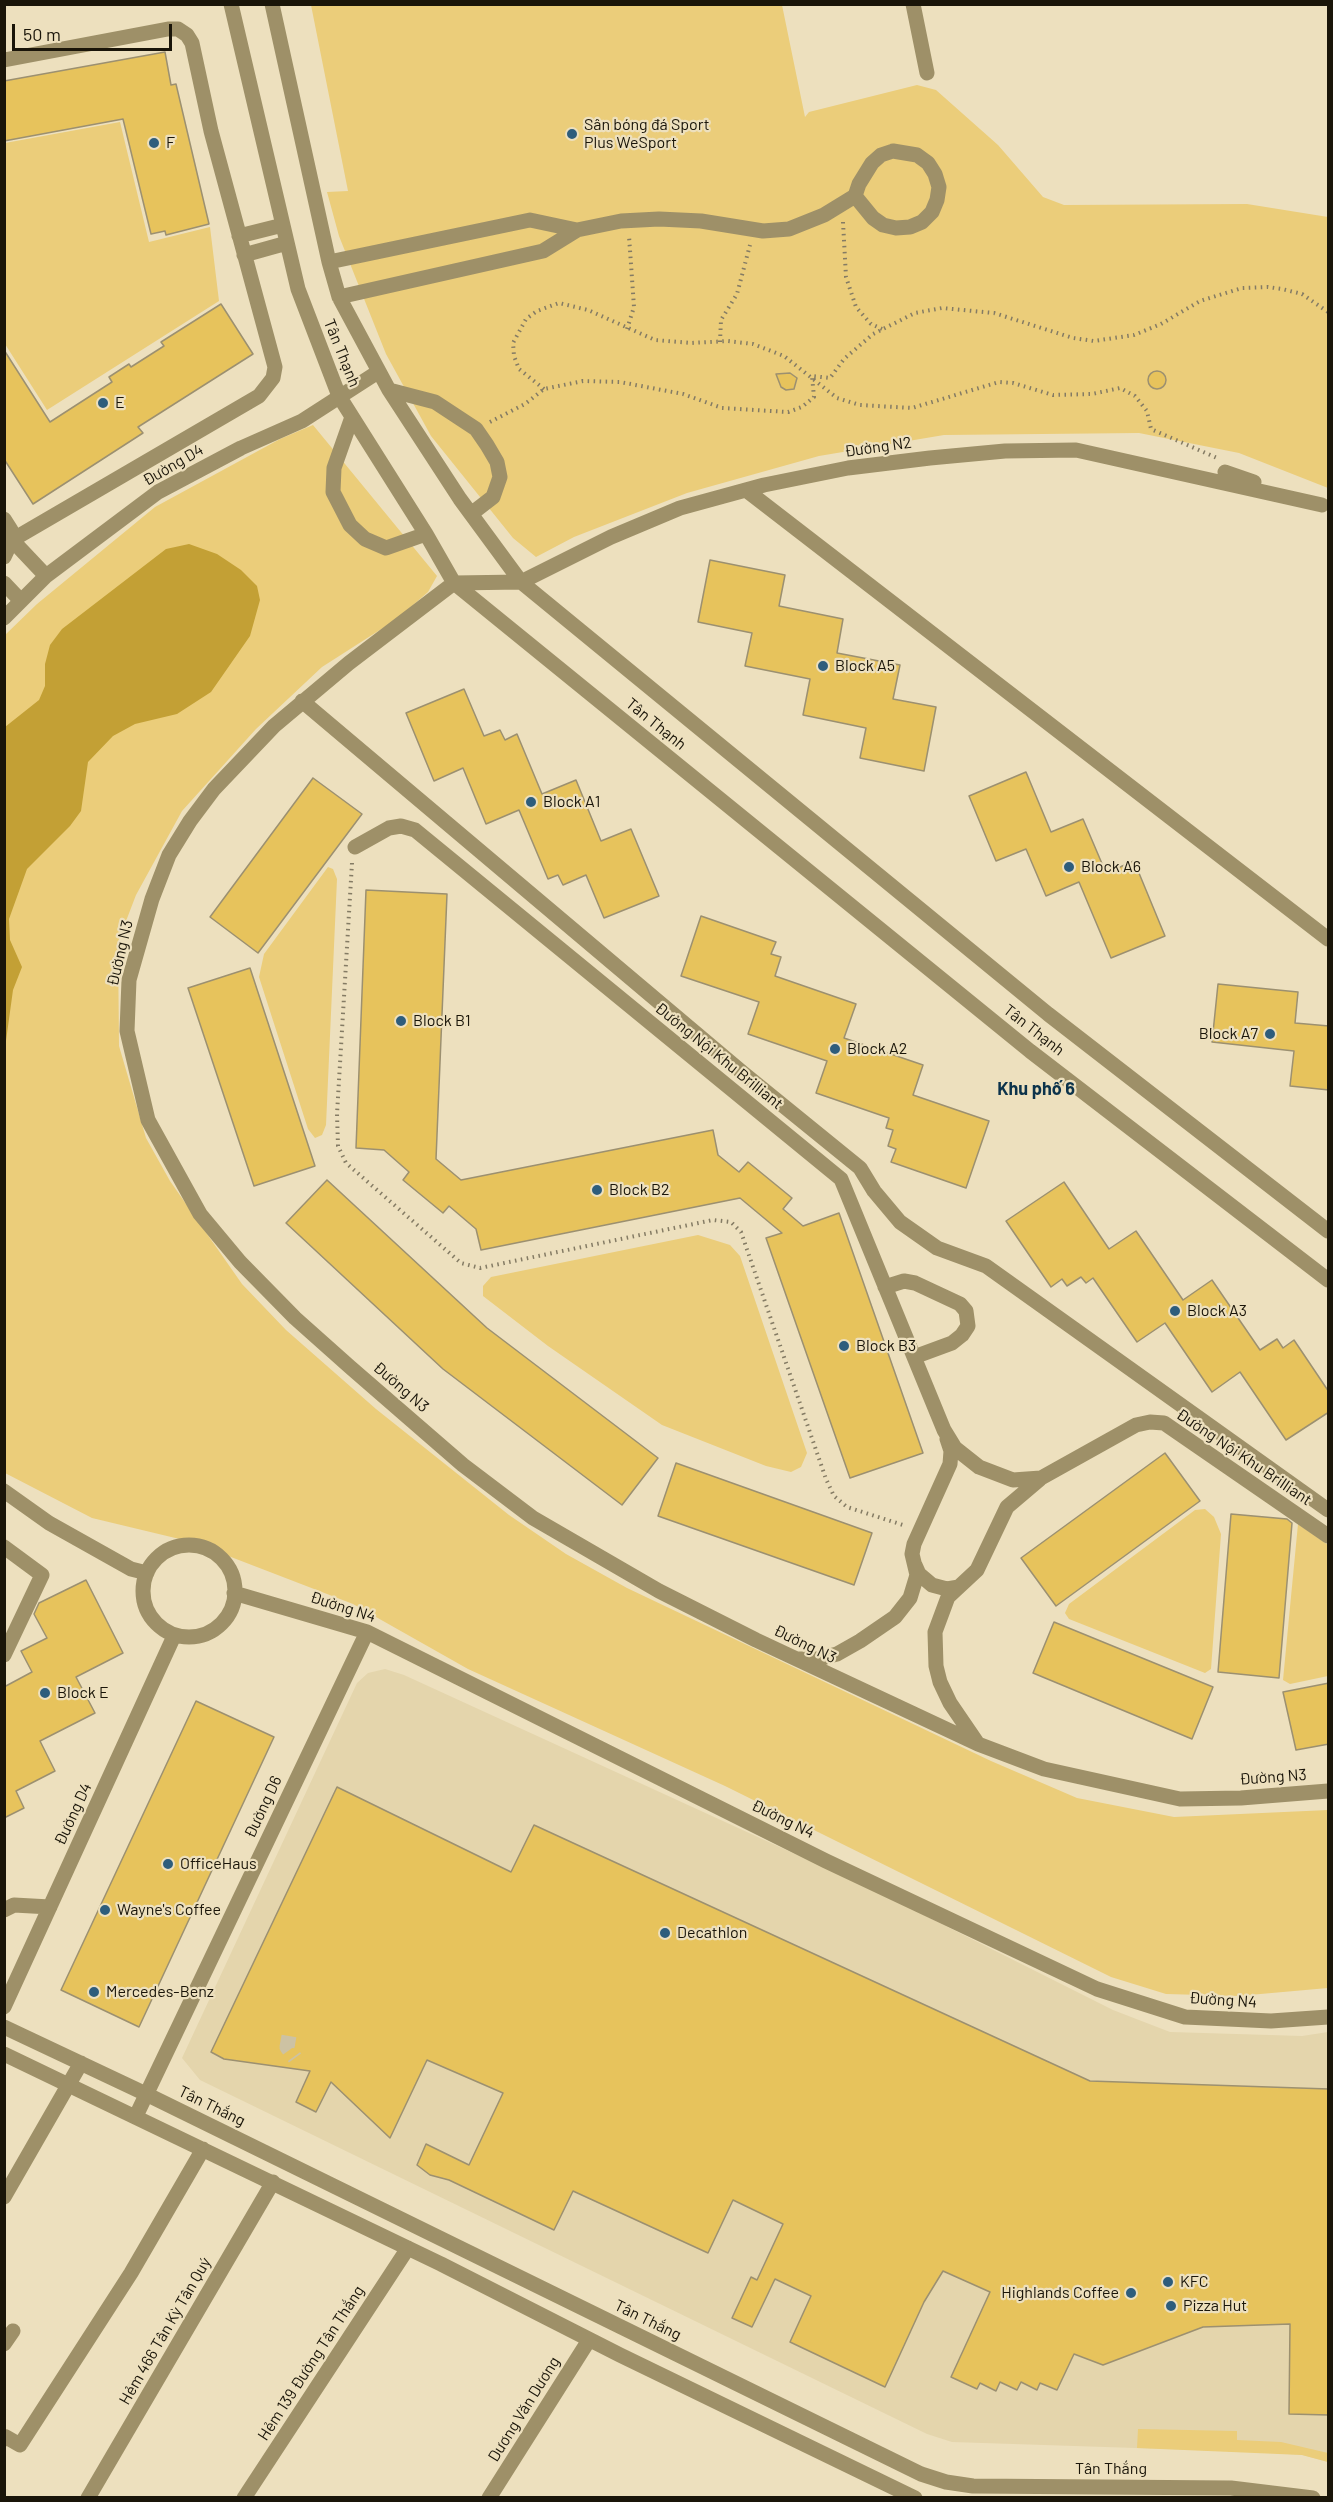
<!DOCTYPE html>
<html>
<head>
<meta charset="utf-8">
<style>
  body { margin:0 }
  #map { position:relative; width:1333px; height:2502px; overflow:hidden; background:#ede0be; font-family:Barlow,sans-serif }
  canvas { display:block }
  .frame { position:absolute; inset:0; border:6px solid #1a1509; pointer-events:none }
  .scale { position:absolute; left:12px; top:24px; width:160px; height:27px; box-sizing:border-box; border:3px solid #1a1509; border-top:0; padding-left:8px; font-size:18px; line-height:21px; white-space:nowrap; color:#1a1509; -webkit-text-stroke:4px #ede0be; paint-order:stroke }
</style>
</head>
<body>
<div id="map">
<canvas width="1333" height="2502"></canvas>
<div class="frame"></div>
<div class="scale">50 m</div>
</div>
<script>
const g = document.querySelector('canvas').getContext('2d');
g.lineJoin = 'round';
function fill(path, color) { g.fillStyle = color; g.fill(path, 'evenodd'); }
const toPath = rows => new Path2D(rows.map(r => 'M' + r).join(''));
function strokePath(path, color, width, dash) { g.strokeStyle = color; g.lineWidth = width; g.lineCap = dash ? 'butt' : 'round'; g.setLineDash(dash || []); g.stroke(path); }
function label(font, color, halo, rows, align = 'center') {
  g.font = font + ' Barlow,sans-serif'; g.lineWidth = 4.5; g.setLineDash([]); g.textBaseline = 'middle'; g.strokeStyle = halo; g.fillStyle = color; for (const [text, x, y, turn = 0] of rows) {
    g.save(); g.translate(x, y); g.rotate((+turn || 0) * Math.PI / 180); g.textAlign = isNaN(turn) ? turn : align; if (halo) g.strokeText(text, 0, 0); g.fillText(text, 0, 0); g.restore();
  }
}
fill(toPath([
  [385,1669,404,1675,878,1892,1113,2010,1170,2032,1302,2036,1328,2032,1328,2462,1302,2455,1258,2452,952,2442,927,2434,200,2080,182,2058,357,1683,368,1673]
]), '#e4d5ac');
fill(toPath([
  [311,5,782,5,805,117,809,112,917,85,936,90,998,145,1043,197,1064,205,1247,204,1328,217,1328,488,1239,453,1139,433,944,435,819,456,687,493,574,537,536,557,513,538,431,436,386,354,339,236,327,192,348,191],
  [120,122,149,242,210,227,219,301,47,410,5,344,5,143],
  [313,425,437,576,428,592,397,619,322,667,256,729,182,811,136,895,118,942,119,1046,146,1138,170,1181,242,1284,286,1330,376,1409,509,1515,566,1554,627,1588,991,1761,1077,1798,1174,1817,1328,1810,1328,1988,1238,1996,1166,1994,1111,1977,725,1786,468,1669,353,1604,192,1542,92,1518,5,1473,5,635,37,604,155,507,280,439],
  [328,867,333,869,337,879,326,1125,322,1135,315,1138,308,1129,259,977,264,954],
  [698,1235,730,1245,740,1256,807,1453,801,1467,791,1472,766,1466,662,1425,548,1346,483,1296,483,1286,491,1277],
  [1205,1509,1214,1517,1221,1534,1211,1669,1205,1673,1069,1619,1065,1613,1069,1604,1195,1510],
  [1298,1524,1328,1545,1328,1676,1290,1684,1283,1680],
  [1138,2429,1237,2431,1237,2440,1281,2442,1328,2453,1328,2462,1302,2455,1137,2448]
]), '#ebcd7a');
fill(toPath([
  [189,544,217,554,241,570,257,586,260,600,250,636,211,692,177,714,135,724,113,736,88,762,81,811,70,826,27,869,9,919,10,940,22,967,13,990,5,1048,5,727,39,700,45,686,45,664,50,645,62,629,166,549]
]), '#c3a035');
const building = toPath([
  [165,52,171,85,176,84,209,224,166,235,165,231,151,234,123,119,4,141,4,81,165,52],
  [221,304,253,354,138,427,143,433,33,504,4,459,4,350,50,422,112,382,109,377,129,364,131,367,164,346,161,342,221,304],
  '1148 380a9 9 0 1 1 18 0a9 9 0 1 1-18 0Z',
  [790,373,797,378,794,389,786,390,781,387,776,374,790,373],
  [710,560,785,575,779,606,843,619,837,653,900,665,893,699,936,707,924,771,860,758,866,728,803,715,810,679,745,666,752,633,698,622,710,560],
  [464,689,484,736,500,730,505,740,517,734,542,794,576,780,601,841,631,829,659,896,604,918,586,875,563,885,558,875,548,879,519,810,486,824,463,768,434,781,406,713,464,689],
  [1026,772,1051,832,1083,819,1106,873,1134,861,1165,936,1111,958,1079,882,1046,896,1026,849,996,861,969,796,1026,772],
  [313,778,362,814,258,953,210,917,313,778],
  [366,890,447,894,436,1159,461,1180,713,1130,718,1155,739,1172,748,1162,792,1198,783,1209,803,1226,839,1213,923,1453,850,1478,766,1238,782,1233,740,1198,481,1250,476,1229,449,1206,443,1213,403,1180,409,1172,384,1150,356,1148,366,890],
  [701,916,776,942,771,954,781,957,775,976,856,1004,844,1038,923,1065,913,1095,989,1121,966,1188,891,1162,896,1149,888,1146,893,1130,886,1128,889,1118,816,1093,827,1061,748,1034,759,1002,681,976,701,916],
  [250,968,315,1166,254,1186,188,988,250,968],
  [1218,984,1298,992,1295,1023,1329,1026,1329,1090,1290,1086,1294,1051,1212,1042,1218,984],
  [327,1180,487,1328,658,1458,622,1505,443,1369,286,1223,327,1180],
  [1064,1182,1109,1249,1136,1231,1183,1300,1212,1280,1260,1350,1277,1339,1283,1348,1294,1340,1329,1392,1329,1412,1286,1440,1240,1372,1212,1392,1165,1323,1137,1342,1093,1278,1086,1283,1081,1277,1067,1286,1062,1279,1051,1287,1006,1221,1064,1182],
  [1165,1453,1200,1501,1056,1606,1021,1558,1165,1453],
  [676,1463,872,1533,854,1585,658,1516,676,1463],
  [1231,1514,1287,1519,1292,1523,1279,1678,1218,1672,1231,1514],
  [86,1580,123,1653,76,1677,95,1713,40,1741,55,1771,16,1791,24,1808,4,1818,4,1687,32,1672,21,1651,47,1638,34,1614,39,1603,86,1580],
  [1054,1622,1213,1687,1192,1739,1033,1673,1054,1622],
  [1329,1683,1329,1744,1296,1750,1283,1692,1329,1683],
  [196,1701,274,1737,139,2027,61,1990,196,1701],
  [337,1787,511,1872,534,1825,1090,2081,1329,2089,1329,2415,1289,2414,1290,2324,1203,2327,1103,2365,1074,2354,1057,2390,1040,2383,1037,2390,1021,2382,1017,2390,1000,2382,996,2391,980,2383,977,2389,951,2377,990,2292,943,2271,924,2302,885,2387,790,2342,811,2296,775,2279,752,2327,732,2318,751,2277,757,2280,783,2224,733,2200,708,2253,573,2191,554,2230,449,2180,430,2175,417,2165,426,2144,469,2165,503,2093,427,2060,390,2138,331,2082,316,2112,296,2102,310,2071,224,2059,211,2052,337,1787]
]);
fill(building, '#e7c35c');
strokePath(building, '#9c9070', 1.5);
strokePath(toPath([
  [289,2036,287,2047,295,2058]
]), '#cdc2a3', 15, [15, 8]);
strokePath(toPath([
  [843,222,846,277,856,307,871,324,882,329],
  [627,329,634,307,629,236],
  [720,342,721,320,737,294,750,245],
  [544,389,519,369,514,356,513,343,526,319,537,311,559,303,588,310,655,340,691,343,728,341,753,344,784,356,837,398,860,405,912,408,999,382,1013,383,1053,395,1092,394,1120,388,1135,396,1147,411,1151,429,1217,458],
  [490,422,525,404,544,389,583,381,620,382,683,394,722,408,788,412,802,407,814,397,812,376,830,378,844,359,873,334,915,313,942,308,994,313,1073,338,1094,341,1134,335,1161,324,1200,301,1242,288,1268,287,1282,289,1302,294,1328,312],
  [352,863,337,1114,338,1146,346,1163,461,1263,480,1268,713,1220,731,1222,741,1232,826,1479,834,1496,847,1507,903,1525]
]), '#847b64', 4, [1.5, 4.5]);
strokePath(toPath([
  [231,4,298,289,339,396,426,534,454,583,1030,1051,1328,1280],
  [272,4,329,262,339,297,389,390,460,499,521,582,1048,1014,1328,1231],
  [913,4,927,73],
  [4,60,168,29,178,29,187,35,192,43,211,131,275,367,273,378,259,396,12,540,46,576],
  [893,151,917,155,928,163,935,174,939,187,937,200,932,212,922,222,910,227,896,228,883,225,873,218,855,196,859,184,872,163,881,155,893,151],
  [239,236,283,225],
  [244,255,287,243],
  [329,262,530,220,577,230],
  [339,297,543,251,577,230,621,221,659,219,701,221,763,231,789,229,824,215,855,196],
  [389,390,435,402,476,429,487,445,497,462,500,477,493,497,471,514],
  [352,417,334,468,333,492,350,525,365,539,386,548,426,534],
  [1252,482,1225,472,1254,482],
  [746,490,1328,939],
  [1322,505,1076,450,1005,451,930,458,848,468,764,485,680,508,611,537,521,582,454,583,349,663,274,726,214,789,190,821,169,855,152,899,129,980,127,1031,148,1120,200,1214,240,1262,295,1318,350,1367,463,1465,533,1518,659,1591,756,1640,978,1744,1044,1769,1180,1799,1241,1798,1328,1791],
  [4,519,11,530,12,540,4,557],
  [4,583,21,601],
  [4,618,46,576,158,492,241,448,302,421,378,372],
  [302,701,743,1073,860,1168,874,1191,900,1222,937,1248,986,1266,1328,1510],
  [355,847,389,828,401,826,415,830,841,1179,944,1430,955,1448,979,1467,1013,1480,1041,1478,1136,1425,1150,1422,1164,1423,1328,1536],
  [885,1287,904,1281,915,1283,960,1304,966,1311,968,1326,962,1335,952,1343,914,1357],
  [4,1491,49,1523,131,1569,147,1573],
  '143 1591a46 46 0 1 1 92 0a46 46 0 1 1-92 0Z',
  [4,1547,42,1575,4,1655],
  [915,1565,919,1574,932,1585,947,1589,959,1587],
  [234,1593,367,1632,826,1861,1097,1989,1185,2017,1271,2021,1328,2017],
  [798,1659,818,1659,837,1654,860,1641,895,1617,910,1598,917,1575,912,1554,914,1544,950,1464,951,1451,947,1439],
  [978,1744,950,1703,940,1682,936,1666,935,1632,948,1597,977,1570,1007,1507,1040,1479],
  [4,1910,14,1905,50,1907],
  [4,2007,174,1636],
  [4,2027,146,2094,921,2474,946,2482,973,2486,1231,2488,1313,2498],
  [4,2054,441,2264,620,2355,915,2498],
  [136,2116,367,1632],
  [4,2197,81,2063],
  [4,2344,13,2331],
  [4,2439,6,2437,20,2445,131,2273,203,2149],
  [88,2498,273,2182],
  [244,2498,408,2248],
  [489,2498,589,2340]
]), '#9e9068', 15);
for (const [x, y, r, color] of [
  [572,134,6,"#2e5d7c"],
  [154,143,6,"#2e5d7c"],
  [103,403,6,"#2e5d7c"],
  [823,666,6,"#2e5d7c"],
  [531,802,6,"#2e5d7c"],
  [1069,867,6,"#2e5d7c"],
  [401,1021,6,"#2e5d7c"],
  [1270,1034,6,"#2e5d7c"],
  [835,1049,6,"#2e5d7c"],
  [597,1190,6,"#2e5d7c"],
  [1175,1311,6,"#2e5d7c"],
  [844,1346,6,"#2e5d7c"],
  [45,1693,6,"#2e5d7c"],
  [168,1864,6,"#2e5d7c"],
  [105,1910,6,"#2e5d7c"],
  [665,1933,6,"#2e5d7c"],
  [94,1992,6,"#2e5d7c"],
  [1168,2282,6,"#2e5d7c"],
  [1131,2293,6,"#2e5d7c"],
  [1171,2306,6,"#2e5d7c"]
]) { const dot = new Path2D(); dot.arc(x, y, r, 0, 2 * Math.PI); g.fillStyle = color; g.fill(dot); strokePath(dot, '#ede0be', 2); }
label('16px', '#1a1509', '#ede0be', [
  ["Sân bóng đá Sport",584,125],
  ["Plus WeSport",584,143],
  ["F",166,143],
  ["E",115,403],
  ["Block A5",835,666],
  ["Block A1",543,802],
  ["Block A6",1081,867],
  ["Block B1",413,1021],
  ["Block A7",1258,1034,"right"],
  ["Block A2",847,1049],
  ["Block B2",609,1190],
  ["Block A3",1187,1311],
  ["Block B3",856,1346],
  ["Block E",57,1693],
  ["OfficeHaus",180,1864],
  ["Wayne's Coffee",117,1910],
  ["Decathlon",677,1933],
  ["Mercedes-Benz",106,1992],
  ["KFC",1180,2282],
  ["Highlands Coffee",1119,2293,"right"],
  ["Pizza Hut",1183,2306]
], 'left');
label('16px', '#1a1509', '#ede0be', [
  ["Tân Thạnh",342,353,68],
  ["Đường N2",878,447,-8],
  ["Đường D4",173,465,-30],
  ["Tân Thạnh",656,724,39],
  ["Đường N3",120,953,-77],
  ["Tân Thạnh",1034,1030,38],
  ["Đường Nội Khu Brilliant",719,1056,39],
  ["Đường N3",401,1387,41],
  ["Đường Nội Khu Brilliant",1244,1457,34],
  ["Đường N4",343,1607,18],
  ["Đường N3",805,1644,26],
  ["Đường N3",1273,1777,-4],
  ["Đường D6",263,1807,-65],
  ["Đường D4",73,1814,-65],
  ["Đường N4",783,1819,26],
  ["Đường N4",1223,2000,4],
  ["Tân Thắng",212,2106,26],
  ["Tân Thắng",648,2320,26],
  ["Hẻm 466 Tân Kỳ Tân Quý",165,2331,-60],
  ["Hẻm 139 Đường Tân Thắng",311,2363,-57],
  ["Dương Văn Dương",524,2409,-58],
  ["Tân Thắng",1111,2469]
]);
label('bold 18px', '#0c334b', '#ede0be', [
  ["Khu phố 6",1036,1089]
]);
</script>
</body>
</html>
